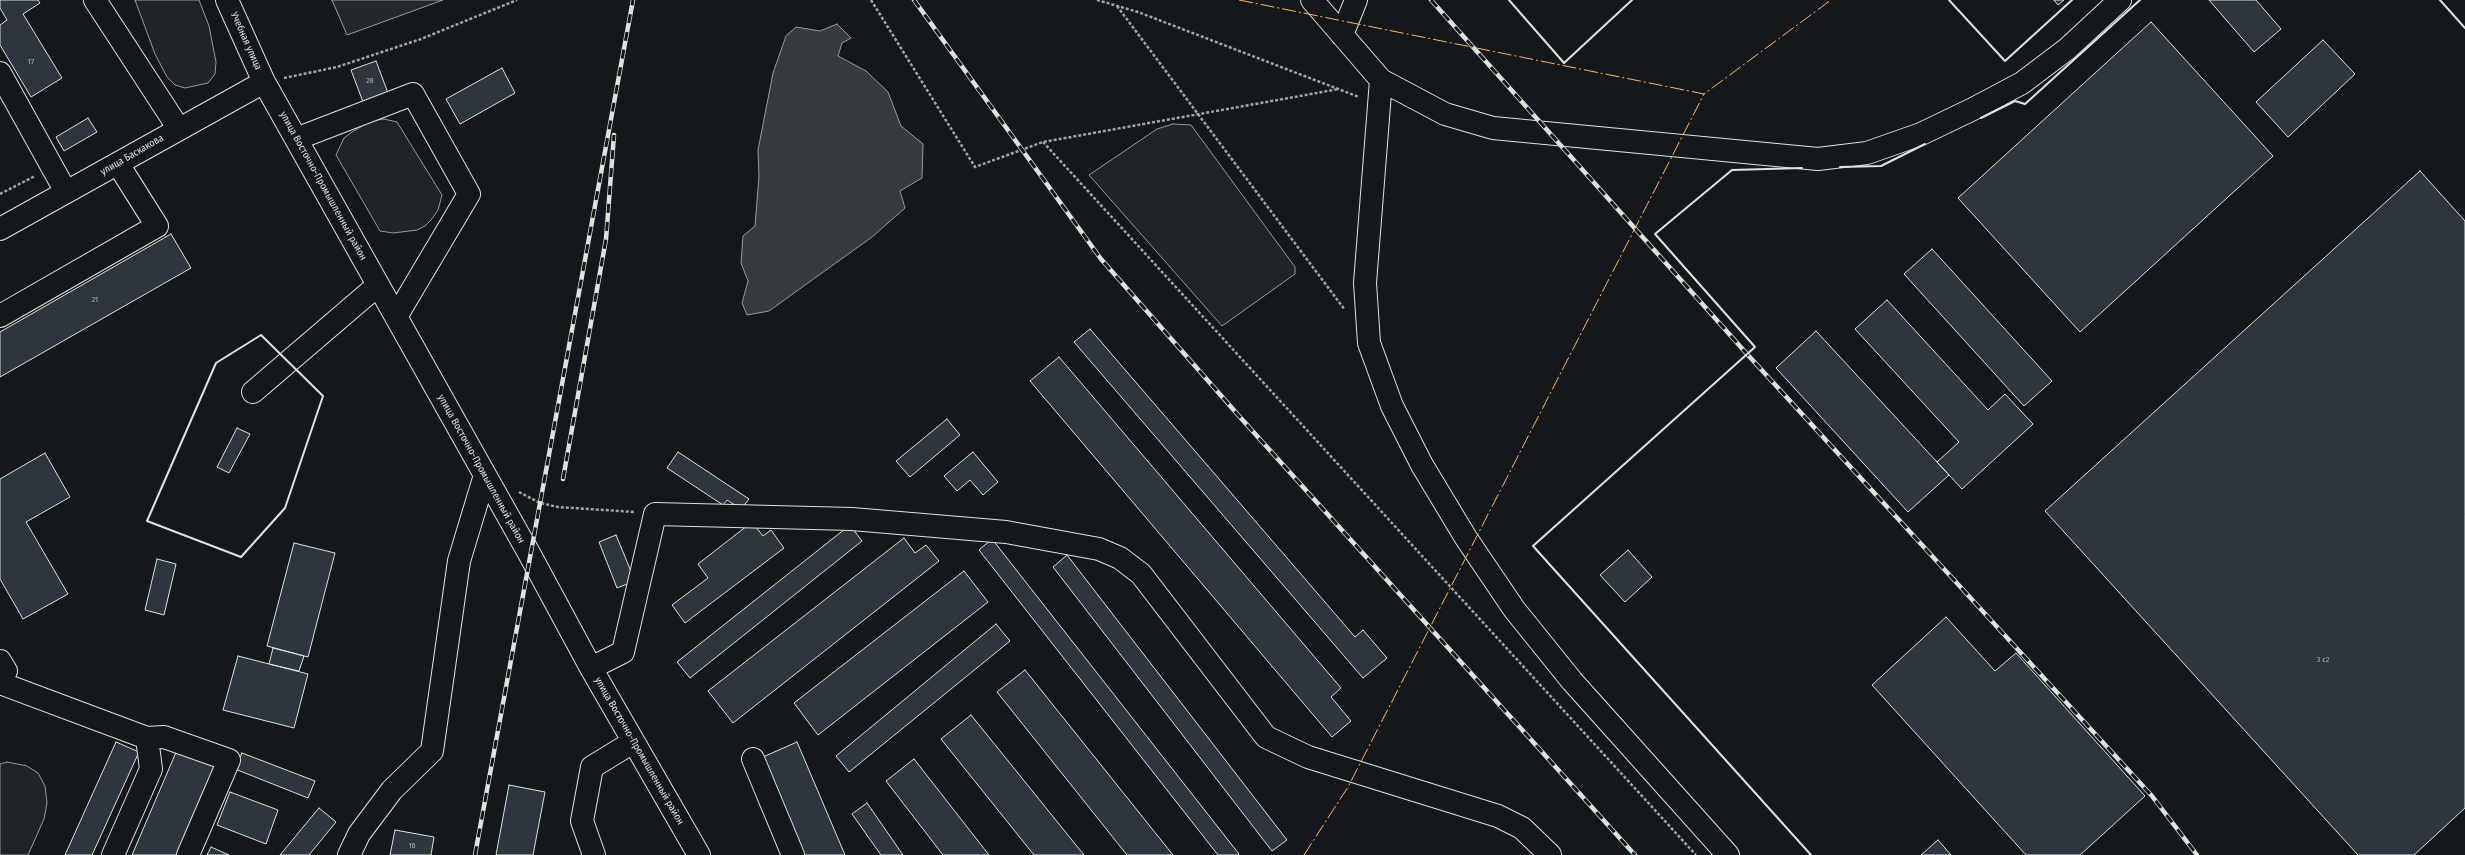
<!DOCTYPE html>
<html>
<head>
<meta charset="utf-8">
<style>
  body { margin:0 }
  canvas { display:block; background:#14181c }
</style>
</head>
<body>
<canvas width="2465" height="855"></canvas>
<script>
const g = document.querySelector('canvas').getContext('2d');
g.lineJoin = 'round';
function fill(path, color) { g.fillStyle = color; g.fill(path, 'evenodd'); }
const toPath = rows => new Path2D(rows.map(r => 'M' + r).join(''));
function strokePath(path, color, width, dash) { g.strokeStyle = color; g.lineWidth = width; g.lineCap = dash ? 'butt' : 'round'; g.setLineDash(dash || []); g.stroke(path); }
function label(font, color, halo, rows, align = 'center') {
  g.font = font + ' "Fira Sans Condensed",sans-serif'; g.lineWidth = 3; g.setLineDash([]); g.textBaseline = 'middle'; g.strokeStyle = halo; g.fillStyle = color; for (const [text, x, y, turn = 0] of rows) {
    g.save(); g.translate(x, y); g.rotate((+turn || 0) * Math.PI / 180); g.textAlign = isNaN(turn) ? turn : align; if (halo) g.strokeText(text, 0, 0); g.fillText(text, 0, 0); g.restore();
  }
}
const green = toPath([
  [135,0,199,0,209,26,216,62,215,74,208,83,185,88,175,85,167,77,155,54,135,0],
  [384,119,397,122,442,195,438,210,431,220,425,226,417,230,393,233,380,231,336,155,344,138,352,132,371,121,384,119],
  [1173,124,1191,125,1295,267,1295,274,1222,326,1089,175,1157,129,1173,124],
  [7,762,27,766,38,773,45,786,47,803,44,819,28,855,0,855,0,764,7,762]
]);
fill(green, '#202428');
strokePath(green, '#939e99', 1);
const parking = toPath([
  [332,0,443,0,347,35,332,0]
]);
fill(parking, '#24282b');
strokePath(parking, '#939e99', 1);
const water = toPath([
  [837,24,851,38,842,43,838,56,866,71,888,92,901,126,923,144,922,178,900,191,905,208,872,237,769,311,747,315,742,303,748,281,741,263,743,236,755,226,759,176,758,150,773,73,786,36,796,27,820,31,837,24]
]);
fill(water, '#363b3e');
strokePath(water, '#939e99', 1);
const building = toPath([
  [0,0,38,0,40,3,23,14,62,78,31,97,0,45,0,25,7,20,0,8,0,0],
  [2054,0,2064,0,2058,5,2054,0],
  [2209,0,2256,0,2281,29,2254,52,2209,0],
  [2151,22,2273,156,2080,332,1958,198,2151,22],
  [2323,40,2355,74,2288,137,2256,102,2323,40],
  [376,61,388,93,363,102,351,70,376,61],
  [502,68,515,93,460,124,446,99,502,68],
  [88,118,97,132,64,151,56,137,88,118],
  [2420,171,2465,221,2465,808,2414,855,2358,855,2045,511,2420,171],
  [171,234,191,268,0,377,0,332,171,234],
  [1932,249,2052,381,2024,406,1904,274,1932,249],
  [1887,300,1988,410,2005,394,2033,424,1962,489,1937,462,1959,442,1855,329,1887,300],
  [1090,329,1355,637,1363,630,1387,658,1363,678,1074,342,1090,329],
  [1816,331,1949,475,1908,512,1776,368,1816,331],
  [1059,357,1341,688,1331,697,1351,721,1332,737,1030,381,1059,357],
  [947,419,960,435,910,477,896,461,947,419],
  [237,428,250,434,229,473,217,467,237,428],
  [678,452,749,499,741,509,727,500,723,505,667,468,678,452],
  [973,452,998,482,983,495,970,480,957,491,944,476,973,452],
  [45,453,70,497,26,522,68,594,23,619,0,579,0,479,45,453],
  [752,522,763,536,771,530,784,548,685,623,672,605,708,578,698,564,752,522],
  [850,525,862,541,690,678,677,662,850,525],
  [616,535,635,581,617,588,599,542,616,535],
  [904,538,915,553,926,545,939,561,733,723,708,691,904,538],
  [992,539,1239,854,1238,855,1218,855,979,550,992,539],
  [294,543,335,553,308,657,267,646,294,543],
  [1628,550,1652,577,1625,602,1600,575,1628,550],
  [1067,555,1287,840,1272,851,1053,567,1067,555],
  [157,559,176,564,164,615,145,610,157,559],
  [964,571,988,602,818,735,794,703,964,571],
  [1946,617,1995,671,2016,653,2145,796,2080,855,2026,855,1872,685,1946,617],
  [996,624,1010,641,849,772,836,756,996,624],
  [273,648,304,656,299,671,269,664,273,648],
  [238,656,308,674,294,728,223,710,238,656],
  [1025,670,1173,855,1127,855,997,692,1025,670],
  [971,715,1084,855,1034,855,941,739,971,715],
  [116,742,139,752,92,855,65,855,116,742],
  [797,742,845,855,804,855,763,757,797,742],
  [177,750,215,766,178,855,132,855,177,750],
  [242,753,315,781,308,798,235,769,242,753],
  [914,759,989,855,943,855,886,781,914,759],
  [509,785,545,792,533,855,496,855,509,785],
  [230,792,278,810,266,844,217,825,230,792],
  [867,803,903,855,881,855,852,814,867,803],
  [319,808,336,822,309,855,280,855,319,808],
  [395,830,434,837,431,855,390,855,395,830],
  [1938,840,1951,855,1921,855,1938,840],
  [211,847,229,855,207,855,211,847]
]);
fill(building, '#2c363c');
strokePath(building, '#d8e6dc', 1);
const minor = toPath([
  [95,0,179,129],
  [227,0,264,82,530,555,591,668,699,855],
  [1312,0,1381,80,1445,114,1493,128,1818,159,1867,153,1921,134,1973,109,2022,83,2067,49,2120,0],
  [1342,35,1356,0],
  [0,73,66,192],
  [1381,80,1365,283,1369,343,1392,406,1422,465,1466,538,1514,609,1572,681,1728,855],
  [296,139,413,94,469,194,396,317],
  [0,229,264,82],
  [0,316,157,226,118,164],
  [253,392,378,285],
  [0,661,6,671,0,684],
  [591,668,623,652,655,514,852,519,1006,532,1099,549,1120,558,1141,574,1266,737,1308,757,1498,816,1522,828,1550,855],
  [0,683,147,738,164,737,229,760,188,855],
  [753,759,793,855],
  [113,855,151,769,147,738],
  [349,855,359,834,392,790,432,751,459,561,485,475],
  [594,855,582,821,592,767,633,742]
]);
strokePath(minor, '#d8e6dc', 24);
strokePath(toPath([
  [871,0,975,167,1043,142,1339,89],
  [1097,0,1138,12,1359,97],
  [1117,6,1345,310],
  [284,78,337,67,421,39,517,0],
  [1043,142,1696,855],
  [0,194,35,176],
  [519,492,540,503,558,507,635,512]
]), '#9da8a2', 2.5, [3, 2]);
strokePath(minor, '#14181c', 22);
const rail = toPath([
  [914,0,1101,259,1239,416,1635,855],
  [1431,0,1747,354,2152,796,2197,855],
  [563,479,606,239,614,135],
  [475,855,633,0]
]);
strokePath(rail, '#d8e6dc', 4.5);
strokePath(rail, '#14181c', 3, [9]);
strokePath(toPath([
  [1509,0,1564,63,1632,0],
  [1949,0,2005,61,2072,0],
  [2440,0,2465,28],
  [1981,118,2015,101,2025,104,2140,0],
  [1840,167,1881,166,1925,144],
  [1802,168,1732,170,1655,234,1755,347,1533,546,1811,855],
  [261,335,323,396,285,508,241,557,147,521,216,363,261,335]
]), '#d8e6dc', 2);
strokePath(toPath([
  [1239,0,1704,94,1831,0],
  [1304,855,1348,787,1704,94]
]), '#ffb74d', 1, [14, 3, 2, 3]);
label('8px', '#adbab4', null, [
  ["17",31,62],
  ["28",370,81],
  ["21",95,300],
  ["3 с2",2323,660],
  ["16",412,846]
]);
label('10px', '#d8e6dc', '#14181c', [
  ["Учебная улица",246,41,66],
  ["улица Баскакова",132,155,-30],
  ["улица Восточно-Промышленный район",323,186,61],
  ["улица Восточно-Промышленный район",481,469,61],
  ["улица Восточно-Промышленный район",639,751,60]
]);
</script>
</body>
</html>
